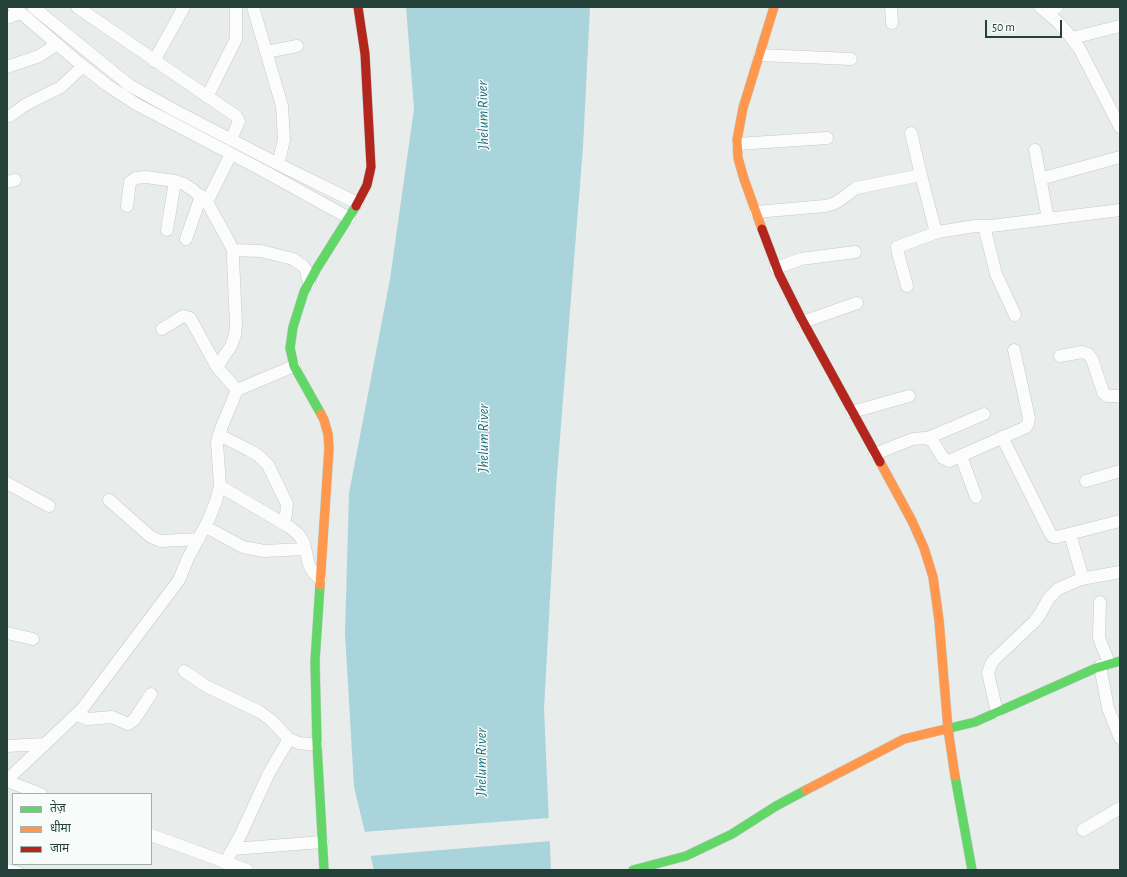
<!DOCTYPE html>
<html>
<head>
<meta charset="utf-8">
<style>
  body { margin:0 }
  #map { position:relative; width:1127px; height:877px; overflow:hidden; background:#e8edeb; font-family:"Alegreya Sans","Noto Sans Devanagari",sans-serif }
  canvas { display:block }
  .frame { position:absolute; inset:0; border:8px solid #24423a; pointer-events:none }
  .legend { position:absolute; left:12px; top:793px; width:140px; height:72px; box-sizing:border-box; background:#f7fbf9; border:1px solid #a3b1ad; margin:0; padding:5px 7px; list-style:none; font-size:12px; color:#24423a }
  .legend li { display:flex; align-items:center; gap:8px; height:20px }
  .legend b { width:20px; border:1px solid #a3b1ad }
  .scale { position:absolute; left:985px; top:20px; width:77px; height:18px; box-sizing:border-box; border:2px solid #24423a; border-top:0; padding-left:5px; font-size:12px; line-height:14px; white-space:nowrap; color:#24423a; -webkit-text-stroke:3px #f7fbf9; paint-order:stroke }
</style>
</head>
<body>
<div id="map">
<canvas width="1127" height="877"></canvas>
<div class="frame"></div>
<ul class="legend">
<li><b style="height:5px;background:#63d668"></b>तेज़</li>
<li><b style="height:5px;background:#ff974d"></b>धीमा</li>
<li><b style="height:5px;background:#b3261e"></b>जाम</li>
</ul>
<div class="scale">50 m</div>
</div>
<script>
const g = document.querySelector('canvas').getContext('2d');
g.lineJoin = 'round';
function fill(path, color) { g.fillStyle = color; g.fill(path, 'evenodd'); }
const toPath = rows => new Path2D(rows.map(r => 'M' + r).join(''));
function strokePath(path, color, width, dash) { g.strokeStyle = color; g.lineWidth = width; g.lineCap = dash ? 'butt' : 'round'; g.setLineDash(dash || []); g.stroke(path); }
function label(font, color, halo, rows, align = 'center') {
  g.font = font + ' "Alegreya Sans",sans-serif'; g.lineWidth = 3; g.setLineDash([]); g.textBaseline = 'middle'; g.strokeStyle = halo; g.fillStyle = color; for (const [text, x, y, turn = 0] of rows) {
    g.save(); g.translate(x, y); g.rotate((+turn || 0) * Math.PI / 180); g.textAlign = isNaN(turn) ? turn : align; if (halo) g.strokeText(text, 0, 0); g.fillText(text, 0, 0); g.restore();
  }
}
fill(toPath([
  [406,7,590,7,583,147,556,488,544,709,551,870,374,870,354,787,345,633,349,493,390,279,414,109]
]), '#a9d4db');
fill(toPath([
  [550,818,551,841,369,856,363,832]
]), '#e8edeb');
const lane = toPath([
  [7,867,20,870]
]);
const street = toPath([
  [14,7,78,62,107,85,136,104,264,171,349,218],
  [33,7,129,85,174,110,278,164,357,203],
  [77,7,236,116,239,121,231,140],
  [253,7,282,106,284,140,278,164],
  [891,7,892,23],
  [1040,7,1058,22,1069,35,1079,48,1120,127],
  [1047,13,1057,7],
  [7,18,20,13],
  [1072,38,1120,26],
  [266,52,297,46],
  [760,55,851,59],
  [154,61,184,7],
  [7,67,39,56,57,44],
  [207,97,236,39,236,7],
  [10,116,25,105,61,87,83,66],
  [911,133,921,175],
  [738,144,827,138],
  [1035,150,1048,219],
  [1040,179,1120,157],
  [7,182,15,180],
  [207,202,231,154],
  [127,206,130,182,136,178,146,177,175,181,184,184,193,190,207,202,229,242,233,250,233,258,236,324,235,335,231,346,217,367],
  [756,212,825,206,833,204,840,200,856,188,921,175,935,229,938,232,975,226,991,226,1120,210],
  [984,226,996,274,1015,315],
  [167,230,175,181],
  [186,239,201,196],
  [233,250,261,251,293,259,303,266,306,270,309,283],
  [776,268,801,259,855,252],
  [907,286,898,253,897,247,938,232],
  [803,322,857,303],
  [162,329,183,316,190,318,217,367,237,390],
  [1060,356,1082,352,1088,354,1092,359,1103,392,1107,396,1117,396,1120,397],
  [852,412,909,396],
  [219,435,249,450,259,456,268,465,287,504,286,515,283,523],
  [1002,437,1050,533,1053,537,1057,537,1120,521],
  [928,438,984,414],
  [875,454,905,442,913,439,925,438,932,440,943,458,949,461,1026,427,1028,424,1029,418,1014,350],
  [961,456,976,497],
  [1086,481,1120,471],
  [7,483,49,506],
  [220,486,291,528,299,535,304,543,309,565,313,572,320,579],
  [109,500,151,537,161,541,199,539],
  [206,527,243,547,264,551,305,549],
  [1070,534,1083,579],
  [1100,602,1099,638,1109,663],
  [7,633,33,639],
  [1100,666,1108,708,1120,738],
  [184,671,206,686,260,712,271,720,289,739,299,743,317,745],
  [997,712,988,673,991,664,995,659,1035,621,1040,614,1049,598,1058,589,1081,579,1120,572],
  [77,715,88,719,112,717,128,724,134,720,151,694],
  [7,746,45,744],
  [7,780,82,709,179,580,188,558,209,519,216,501,220,486,217,442,222,426,237,390,294,366],
  [7,781,41,794],
  [1083,830,1120,808],
  [151,835,247,870],
  [233,849,322,842],
  [225,863,241,834,269,773,289,739]
]);
const fast = toPath([
  [321,414,294,366,290,348,293,327,304,292,317,268,356,206],
  [320,585,315,661,317,745,324,870],
  [946,729,975,722,1096,668,1120,661],
  [955,776,972,870],
  [633,870,686,856,732,834,776,806,806,790]
]);
const slow = toPath([
  [762,229,744,179,738,158,737,140,743,108,774,7],
  [880,462,912,521,924,548,933,577,939,620,948,729,955,776],
  [320,585,329,448,328,434,324,420,321,414],
  [806,790,904,739,946,729]
]);
const jam = toPath([
  [356,206,367,185,371,167,365,54,358,7],
  [762,229,779,274,801,318,880,462]
]);
strokePath(lane, '#c5cac8', 7);
strokePath(street, '#c5cac8', 13);
strokePath(fast, '#c3cbc8', 10);
strokePath(slow, '#c3cbc8', 10);
strokePath(jam, '#c3cbc8', 10);
strokePath(lane, '#fcfcfc', 6);
strokePath(street, '#fcfcfc', 12);
strokePath(fast, '#63d668', 9);
strokePath(slow, '#ff974d', 9);
strokePath(jam, '#b3261e', 9);
label('italic 15px', '#1c6f80', '#f7fbf9', [
  ["Jhelum River",483,115,-91],
  ["Jhelum River",483,438,-90],
  ["Jhelum River",481,762,-90]
]);
</script>
</body>
</html>
